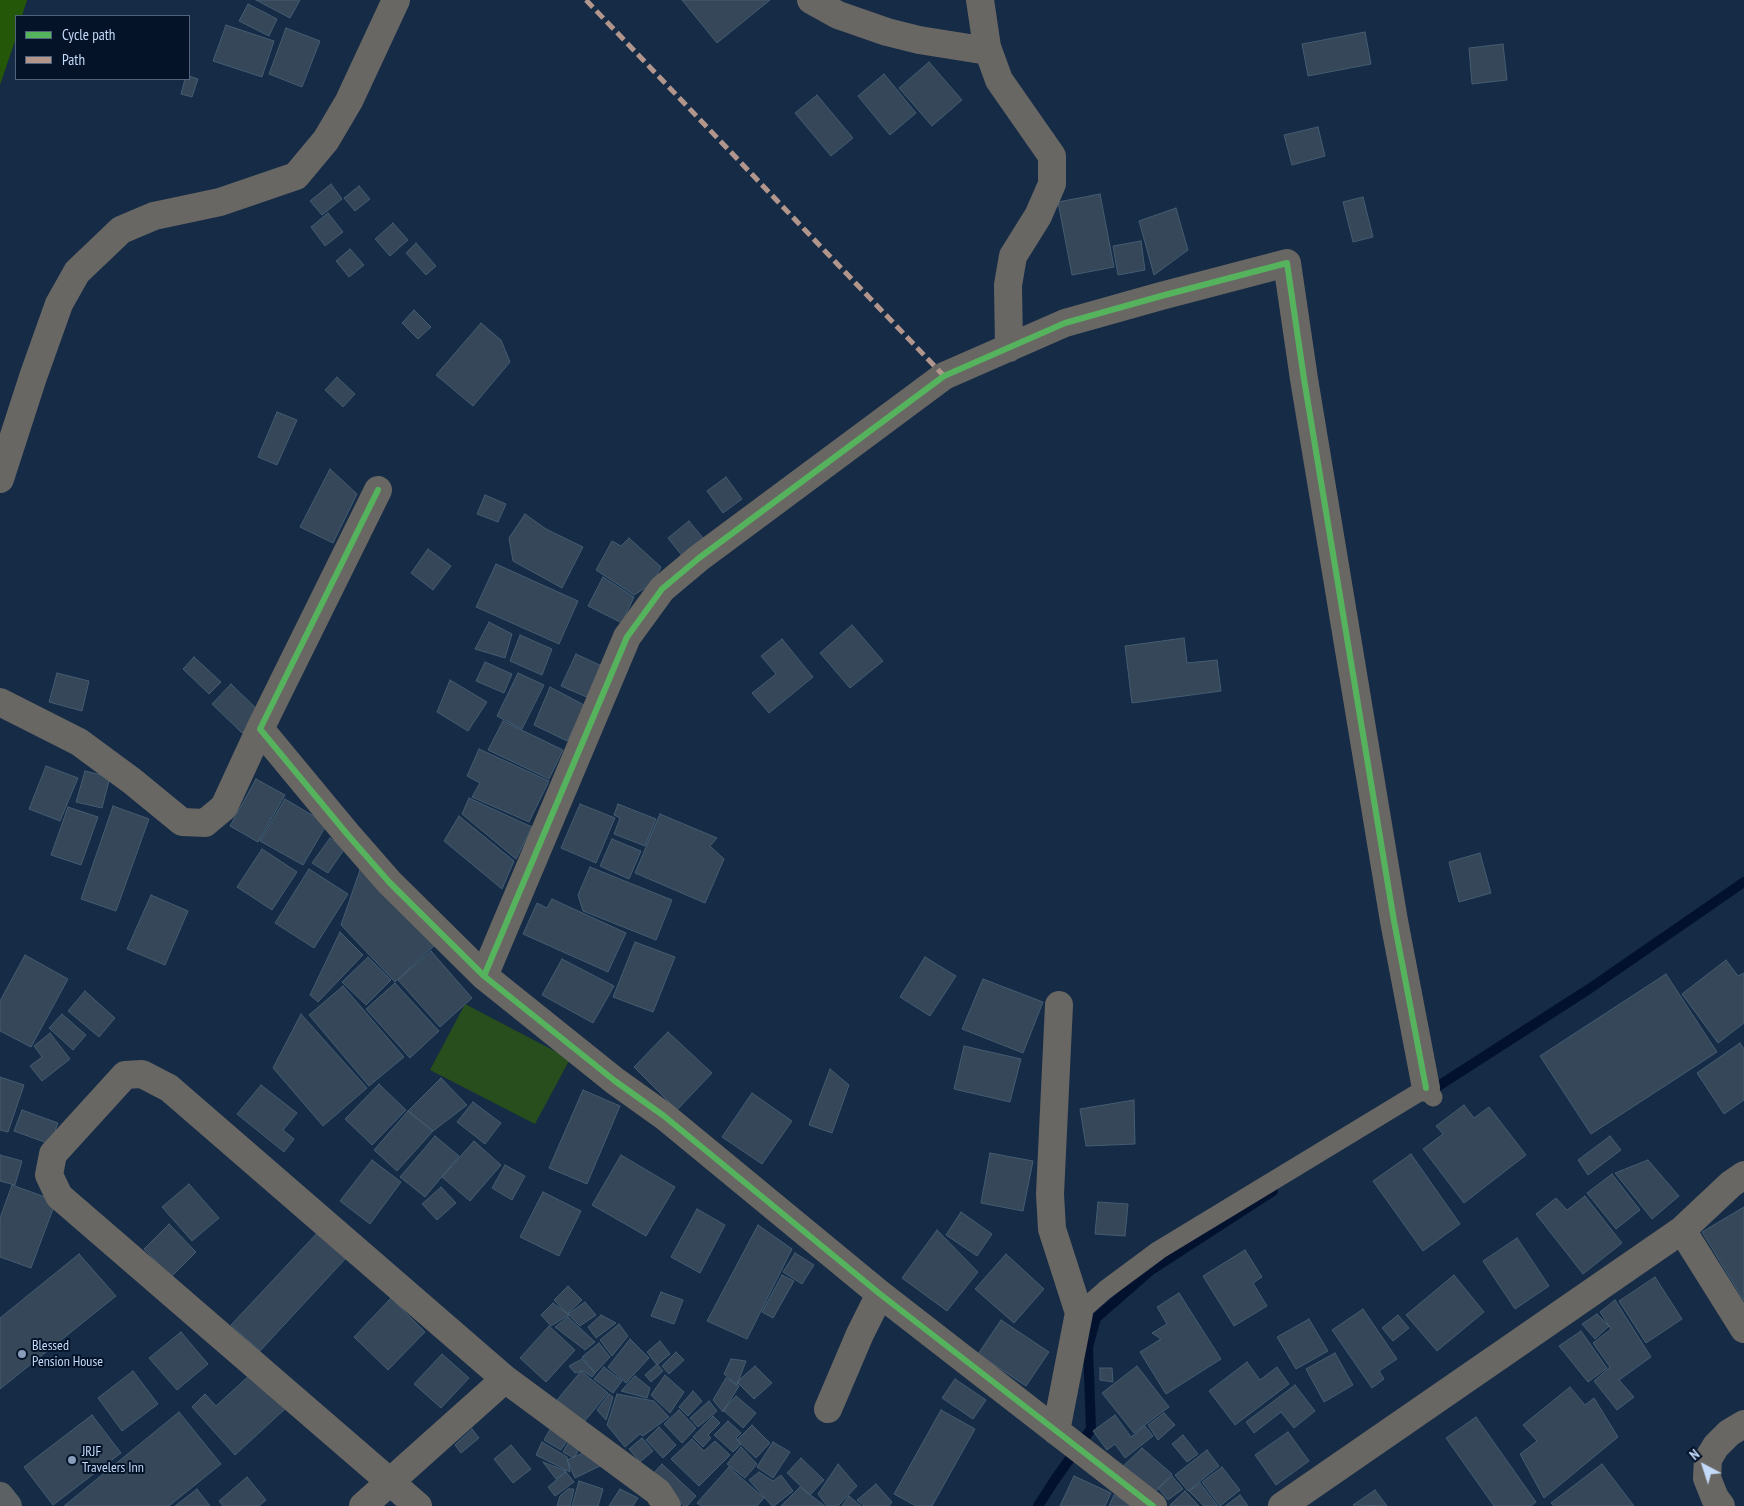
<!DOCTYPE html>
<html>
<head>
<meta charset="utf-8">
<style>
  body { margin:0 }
  #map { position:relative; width:1744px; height:1506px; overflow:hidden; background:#152b46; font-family:"PT Sans Narrow",sans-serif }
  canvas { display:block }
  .legend { position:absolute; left:15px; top:15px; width:175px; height:65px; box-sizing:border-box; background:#041328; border:1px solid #51637c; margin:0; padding:6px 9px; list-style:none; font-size:15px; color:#c4daf9 }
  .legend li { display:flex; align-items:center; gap:10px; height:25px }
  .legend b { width:25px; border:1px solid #51637c }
  .north { position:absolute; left:1679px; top:1441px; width:50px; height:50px; -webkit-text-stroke:4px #041328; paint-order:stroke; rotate:320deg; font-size:14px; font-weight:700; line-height:20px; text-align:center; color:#c4daf9 }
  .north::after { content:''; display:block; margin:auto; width:18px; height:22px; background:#c4daf9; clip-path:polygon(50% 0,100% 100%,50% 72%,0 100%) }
</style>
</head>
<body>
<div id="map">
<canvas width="1744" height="1506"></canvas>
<ul class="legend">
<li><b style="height:6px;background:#56b35d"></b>Cycle path</li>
<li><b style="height:6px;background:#b2968c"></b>Path</li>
</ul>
<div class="north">N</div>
</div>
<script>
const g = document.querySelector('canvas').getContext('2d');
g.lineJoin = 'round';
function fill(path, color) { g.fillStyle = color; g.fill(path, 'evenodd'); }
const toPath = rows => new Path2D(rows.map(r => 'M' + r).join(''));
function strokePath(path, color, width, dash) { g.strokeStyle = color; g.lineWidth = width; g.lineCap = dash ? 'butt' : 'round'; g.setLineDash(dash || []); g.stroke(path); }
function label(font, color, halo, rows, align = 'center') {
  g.font = font + ' "PT Sans Narrow",sans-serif'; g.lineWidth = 4; g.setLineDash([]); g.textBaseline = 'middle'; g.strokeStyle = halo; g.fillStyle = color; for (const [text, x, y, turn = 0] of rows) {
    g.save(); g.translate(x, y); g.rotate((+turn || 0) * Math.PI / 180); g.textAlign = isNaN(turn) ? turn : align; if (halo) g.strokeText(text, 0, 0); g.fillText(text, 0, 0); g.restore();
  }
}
fill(toPath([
  [465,1004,570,1059,535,1124,430,1070]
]), '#274e1c');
fill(toPath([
  [0,0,27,0,22,16,16,16,16,38,0,85]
]), '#255709');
strokePath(toPath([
  [1429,1092,1589,989,1744,882],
  [1038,1506,1054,1481,1091,1429,1088,1347,1096,1318,1151,1270,1273,1191]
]), '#02122e', 10);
const building = toPath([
  [256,0,300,0,290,18,256,0],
  [682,0,770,0,717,43,682,0],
  [248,4,277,19,269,36,239,21,248,4],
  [226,25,274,41,262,77,213,61,226,25],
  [286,28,320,41,302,87,269,74,286,28],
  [1365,32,1371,64,1308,76,1302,44,1365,32],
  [1503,44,1507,80,1472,84,1469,48,1503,44],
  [929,62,962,100,932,126,899,88,929,62],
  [884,74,916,113,890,135,858,96,884,74],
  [189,76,198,79,192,97,181,94,185,79,189,79,189,76],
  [817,95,853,138,831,156,795,113,817,95],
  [1318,127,1325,156,1292,165,1284,135,1318,127],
  [331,184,342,199,322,215,310,201,331,184],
  [359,186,370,199,355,211,344,198,359,186],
  [1100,194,1114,267,1072,275,1058,202,1100,194],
  [1363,197,1373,237,1353,242,1343,202,1363,197],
  [1176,208,1188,250,1154,275,1139,221,1176,208],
  [328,213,343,232,325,246,311,227,328,213],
  [393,223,408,240,390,256,375,239,393,223],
  [1141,241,1145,270,1118,275,1113,246,1141,241],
  [416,243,436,266,426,275,406,253,416,243],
  [350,249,364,265,349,277,336,261,350,249],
  [414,310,431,327,418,339,402,323,414,310],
  [481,323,501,340,510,362,473,406,436,375,481,323],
  [337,377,355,394,343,407,325,390,337,377],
  [277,412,297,420,277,465,258,457,277,412],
  [330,469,357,494,333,543,300,527,330,469],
  [726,477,742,499,723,513,707,491,726,477],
  [485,495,506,504,498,522,477,514,485,495],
  [525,514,546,529,583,547,562,588,513,561,509,538,525,514],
  [689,521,708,544,687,562,668,538,689,521],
  [629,538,661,567,653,583,634,595,596,570,612,541,621,546,629,538],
  [428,549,451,566,433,590,411,573,428,549],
  [496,564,578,601,559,644,476,607,496,564],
  [603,577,634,597,622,623,588,606,603,577],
  [489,622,512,634,505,658,475,649,489,622],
  [852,625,883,661,850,688,820,653,852,625],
  [520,635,552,649,542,675,510,661,520,635],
  [1184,638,1187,663,1217,660,1221,691,1132,703,1125,646,1184,638],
  [782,639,813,677,769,713,752,693,776,674,761,656,782,639],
  [576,654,604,667,589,698,561,686,576,654],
  [194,657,221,682,209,694,183,669,194,657],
  [485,662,512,674,504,693,476,681,485,662],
  [57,673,89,681,82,711,49,702,57,673],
  [518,673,544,685,522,729,497,716,518,673],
  [450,680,487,702,468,731,437,712,450,680],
  [231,684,261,713,242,733,212,704,231,684],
  [550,687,586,706,567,741,534,725,550,687],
  [503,721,563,750,549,779,488,750,503,721],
  [479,749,549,781,529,822,472,797,480,783,467,776,479,749],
  [46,766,78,778,60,821,29,809,46,766],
  [85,771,110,777,102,808,76,802,85,771],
  [256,779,285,795,258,842,230,826,256,779],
  [469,798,532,827,516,859,462,814,469,798],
  [285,799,327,824,303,865,260,841,285,799],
  [580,804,615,818,596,863,561,848,580,804],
  [618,804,656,819,645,846,614,834,620,818,614,815,618,804],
  [113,806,149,819,116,911,81,899,113,806],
  [68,807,98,817,81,865,51,855,68,807],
  [660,814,717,838,710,846,724,859,705,903,635,873,660,814],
  [459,816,514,861,502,889,444,841,459,816],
  [330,838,345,848,328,873,312,863,330,838],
  [612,839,641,851,629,879,600,866,612,839],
  [262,849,297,872,272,910,237,887,262,849],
  [1480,853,1491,893,1459,902,1449,862,1480,853],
  [361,867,435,945,395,982,341,925,361,867],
  [590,867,672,900,656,940,583,911,578,895,590,867],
  [309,869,348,894,314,948,275,923,309,869],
  [151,895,188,911,165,965,127,949,151,895],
  [552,899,626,933,608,972,523,934,537,903,547,908,552,899],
  [340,932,363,955,318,1002,310,995,340,932],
  [635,942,675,957,653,1012,613,997,635,942],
  [431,951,472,998,440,1027,398,980,431,951],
  [25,955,68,979,31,1047,0,1031,0,1001,25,955],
  [368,957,391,980,366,1005,342,982,368,957],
  [925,957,956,976,930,1016,900,997,925,957],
  [562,959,614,986,593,1023,542,995,562,959],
  [1726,960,1738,976,1744,973,1744,1023,1718,1043,1682,994,1726,960],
  [1666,974,1717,1052,1591,1134,1540,1056,1666,974],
  [983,979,1043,1002,1023,1053,962,1029,983,979],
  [395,983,439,1031,410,1058,366,1009,395,983],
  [343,986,404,1057,369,1086,309,1015,343,986],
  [85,991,115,1018,99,1037,68,1011,85,991],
  [62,1014,86,1035,73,1050,49,1028,62,1014],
  [301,1014,367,1088,323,1126,273,1068,301,1014],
  [668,1032,712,1073,677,1110,634,1067,668,1032],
  [50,1033,70,1059,42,1081,30,1066,42,1057,34,1046,50,1033],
  [1740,1043,1744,1049,1744,1100,1724,1114,1697,1073,1740,1043],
  [964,1046,1021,1059,1010,1102,954,1089,964,1046],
  [830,1069,849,1085,832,1133,809,1125,830,1069],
  [0,1077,24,1085,8,1132,0,1130,0,1077],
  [441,1078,467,1105,433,1131,408,1111,441,1078],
  [379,1084,406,1110,372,1145,345,1119,379,1084],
  [261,1085,297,1113,283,1130,294,1139,284,1152,237,1114,261,1085],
  [583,1090,620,1106,587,1184,549,1168,583,1090],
  [752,1093,792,1121,762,1164,722,1137,752,1093],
  [1134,1100,1135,1144,1086,1146,1080,1109,1134,1100],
  [473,1102,501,1123,485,1144,457,1122,473,1102],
  [1464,1105,1474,1118,1489,1107,1526,1155,1464,1203,1423,1149,1443,1134,1436,1126,1464,1105],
  [22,1110,58,1123,50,1144,14,1131,22,1110],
  [408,1111,433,1131,397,1171,374,1150,408,1111],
  [435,1136,459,1156,425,1197,400,1177,435,1136],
  [1610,1136,1621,1150,1588,1175,1578,1160,1610,1136],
  [474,1141,501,1165,470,1201,442,1177,474,1141],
  [990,1153,1033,1161,1023,1211,981,1203,990,1153],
  [1411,1154,1460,1224,1423,1251,1373,1181,1411,1154],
  [0,1155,22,1161,15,1185,0,1181,0,1155],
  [621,1155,675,1187,646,1236,592,1205,621,1155],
  [372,1160,401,1182,370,1224,340,1201,372,1160],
  [1648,1160,1679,1196,1652,1219,1615,1173,1648,1160],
  [505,1165,525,1176,512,1200,492,1188,505,1165],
  [1612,1174,1640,1210,1616,1229,1587,1193,1612,1174],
  [189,1184,219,1218,192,1241,162,1207,189,1184],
  [12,1185,56,1201,31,1268,0,1257,0,1218,12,1185],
  [441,1187,456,1203,437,1220,422,1204,441,1187],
  [543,1192,581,1211,559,1256,520,1237,543,1192],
  [1585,1196,1622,1243,1583,1274,1536,1214,1556,1198,1567,1210,1585,1196],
  [1098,1202,1128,1204,1125,1236,1095,1234,1098,1202],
  [1744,1207,1744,1301,1702,1232,1744,1207],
  [697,1209,725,1225,700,1273,671,1257,697,1209],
  [961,1212,992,1234,977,1256,946,1235,961,1212],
  [169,1224,196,1252,171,1277,144,1249,169,1224],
  [758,1225,792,1249,747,1339,707,1321,758,1225],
  [937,1230,978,1272,947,1311,902,1278,937,1230],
  [319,1231,347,1257,260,1351,231,1325,319,1231],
  [1517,1238,1549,1286,1515,1309,1483,1261,1517,1238],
  [1245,1250,1262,1277,1253,1283,1267,1306,1234,1326,1203,1276,1245,1250],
  [795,1253,814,1265,802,1284,783,1272,795,1253],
  [79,1254,116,1296,0,1389,0,1318,79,1254],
  [1006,1254,1044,1289,1014,1323,975,1289,1006,1254],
  [782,1275,794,1281,773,1318,762,1312,782,1275],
  [1454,1275,1484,1312,1437,1351,1406,1315,1454,1275],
  [1655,1277,1682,1319,1646,1343,1619,1301,1655,1277],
  [568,1286,582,1300,567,1314,554,1300,568,1286],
  [661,1292,683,1300,674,1324,651,1316,661,1292],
  [1179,1293,1221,1359,1166,1394,1140,1352,1161,1339,1152,1333,1167,1324,1157,1307,1179,1293],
  [391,1298,425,1332,388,1370,354,1337,391,1298],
  [1615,1300,1651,1357,1619,1380,1634,1397,1617,1410,1594,1381,1610,1367,1593,1343,1611,1329,1600,1312,1615,1300],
  [585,1302,596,1315,580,1326,568,1314,585,1302],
  [553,1303,569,1315,551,1326,541,1315,553,1303],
  [1363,1309,1397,1359,1379,1371,1384,1379,1372,1388,1332,1330,1363,1309],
  [1597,1314,1609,1326,1595,1339,1582,1324,1597,1314],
  [601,1315,616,1323,596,1338,588,1327,601,1315],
  [1398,1315,1409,1328,1393,1341,1382,1328,1398,1315],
  [568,1317,595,1342,585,1350,555,1327,568,1317],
  [1309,1319,1328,1351,1296,1369,1277,1337,1309,1319],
  [1001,1320,1049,1352,1026,1386,978,1354,1001,1320],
  [619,1324,628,1336,612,1356,600,1340,619,1324],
  [549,1326,575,1350,546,1382,520,1358,549,1326],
  [1581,1331,1607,1368,1588,1382,1559,1346,1581,1331],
  [181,1332,208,1364,177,1390,149,1358,181,1332],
  [630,1339,649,1358,626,1383,608,1367,630,1339],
  [660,1341,670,1354,657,1365,647,1352,660,1341],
  [599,1343,610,1357,595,1373,582,1357,599,1343],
  [676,1352,684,1360,669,1374,662,1366,676,1352],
  [1335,1353,1353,1385,1324,1402,1306,1369,1335,1353],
  [442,1354,469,1378,441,1408,414,1384,442,1354],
  [582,1359,595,1373,592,1377,583,1371,575,1373,569,1366,582,1359],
  [731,1359,746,1361,737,1385,724,1374,731,1359],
  [1247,1362,1260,1380,1277,1367,1289,1384,1235,1425,1209,1391,1247,1362],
  [657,1364,663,1371,651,1382,645,1375,657,1364],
  [755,1366,772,1383,754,1399,737,1382,755,1366],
  [1137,1366,1169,1407,1134,1433,1102,1393,1137,1366],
  [604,1367,622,1381,613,1393,594,1379,604,1367],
  [1100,1368,1112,1368,1113,1382,1100,1380,1100,1368],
  [133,1371,158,1404,122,1431,98,1398,133,1371],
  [581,1371,608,1393,584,1422,557,1400,581,1371],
  [253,1372,286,1408,235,1455,192,1407,205,1394,216,1406,253,1372],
  [665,1375,684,1392,670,1413,651,1395,665,1375],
  [635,1376,650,1388,647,1398,621,1391,635,1376],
  [726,1378,739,1386,723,1412,713,1400,726,1378],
  [955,1379,986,1400,973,1419,942,1398,955,1379],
  [1295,1385,1315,1411,1294,1428,1281,1412,1254,1433,1246,1422,1295,1385],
  [1570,1387,1585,1405,1594,1398,1618,1437,1544,1498,1520,1454,1537,1441,1523,1425,1570,1387],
  [693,1391,702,1401,688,1416,679,1407,693,1391],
  [609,1394,613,1397,606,1420,597,1410,609,1394],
  [617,1394,654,1401,669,1417,643,1436,640,1434,625,1447,607,1425,617,1394],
  [736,1396,756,1413,743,1428,723,1410,736,1396],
  [709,1401,717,1411,698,1427,690,1418,709,1401],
  [679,1410,696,1428,682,1443,664,1424,679,1410],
  [941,1410,975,1429,932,1506,916,1506,894,1494,941,1410],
  [179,1412,221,1464,169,1506,64,1506,179,1412],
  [1164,1413,1175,1425,1158,1440,1148,1425,1164,1413],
  [92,1415,121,1453,53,1505,24,1467,92,1415],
  [1115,1415,1131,1437,1145,1426,1153,1436,1125,1458,1115,1444,1107,1450,1093,1431,1115,1415],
  [713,1416,720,1423,708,1435,711,1438,703,1447,693,1437,713,1416],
  [1476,1417,1536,1502,1531,1506,1494,1506,1446,1438,1476,1417],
  [728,1421,741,1433,736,1438,741,1444,733,1452,714,1435,728,1421],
  [553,1424,571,1435,561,1450,544,1440,553,1424],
  [752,1425,770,1443,756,1458,737,1440,752,1425],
  [659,1427,676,1445,663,1458,646,1440,659,1427],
  [472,1429,479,1438,461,1453,455,1445,472,1429],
  [1288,1432,1309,1461,1276,1485,1255,1455,1288,1432],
  [1183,1435,1198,1454,1187,1462,1172,1444,1183,1435],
  [571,1438,582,1444,574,1458,563,1452,571,1438],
  [642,1438,653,1451,640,1462,629,1449,642,1438],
  [692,1439,704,1451,715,1441,730,1455,699,1486,671,1459,692,1439],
  [542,1442,567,1457,570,1472,536,1455,542,1442],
  [773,1442,790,1452,773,1478,757,1467,773,1442],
  [511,1445,531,1469,513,1483,494,1459,511,1445],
  [741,1447,757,1464,745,1478,727,1464,741,1447],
  [594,1448,602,1465,575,1478,567,1460,594,1448],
  [1142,1448,1172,1474,1150,1498,1117,1472,1142,1448],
  [1207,1450,1219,1466,1188,1491,1175,1475,1207,1450],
  [801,1458,824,1480,810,1495,787,1473,801,1458],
  [543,1462,566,1471,556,1479,543,1462],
  [662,1464,696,1496,687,1506,684,1506,651,1476,662,1464],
  [838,1464,857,1486,838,1506,827,1506,818,1494,838,1464],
  [1602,1464,1634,1506,1554,1506,1551,1503,1602,1464],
  [729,1467,764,1498,757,1506,701,1506,697,1503,729,1467],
  [1222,1467,1240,1490,1220,1506,1202,1482,1222,1467],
  [566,1472,574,1482,555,1496,548,1487,566,1472],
  [759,1472,773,1481,781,1475,793,1491,774,1506,772,1506,749,1480,759,1472],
  [1074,1476,1111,1493,1105,1506,1060,1506,1074,1476],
  [1172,1476,1183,1489,1168,1500,1158,1488,1172,1476],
  [247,1477,266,1500,259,1506,223,1506,219,1501,247,1477],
  [579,1481,603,1489,598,1506,572,1506,579,1481],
  [1200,1483,1218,1506,1204,1506,1189,1491,1200,1483],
  [876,1484,892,1502,889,1506,864,1506,857,1500,876,1484],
  [800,1487,825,1506,781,1506,800,1487],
  [197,1489,210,1506,175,1506,197,1489],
  [568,1489,574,1489,570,1506,557,1506,560,1496,568,1489],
  [620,1489,638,1498,633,1506,609,1506,620,1489],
  [1375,1490,1387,1506,1353,1505,1375,1490],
  [1185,1491,1199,1506,1171,1506,1170,1505,1185,1491],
  [1114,1495,1134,1505,1134,1506,1109,1506,1114,1495],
  [1240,1495,1248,1506,1225,1506,1240,1495],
  [849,1496,861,1506,842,1506,849,1496]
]);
fill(building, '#354758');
strokePath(building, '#445d71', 1);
strokePath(toPath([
  [1079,1313,1105,1290,1159,1250,1426,1088,1433,1097]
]), '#696764', 19);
strokePath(toPath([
  [811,0,838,15,887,32,919,40,988,51],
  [980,0,987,47,999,80,1052,156,1052,184,1038,216,1013,256,1008,285,1009,348],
  [0,479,33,377,59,304,77,272,121,230,154,216,220,202,296,176,326,140,349,101,396,0],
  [378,490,260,729,347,834,389,882,484,976,615,1081,664,1116,880,1294,1153,1506],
  [0,702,79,742,132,781,182,822,205,823,224,807,260,729],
  [484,976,627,637,662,589,699,558,944,376,1065,323,1161,296,1287,263,1304,379,1394,921,1426,1088],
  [1682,1230,1744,1329],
  [828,1409,860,1334,880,1294],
  [1056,1431,1079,1313,1052,1229,1050,1194,1059,1005],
  [363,1506,505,1379],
  [418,1506,59,1196,49,1175,53,1154,125,1075,142,1074,169,1088,505,1379,658,1492,667,1506],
  [1282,1506,1682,1230,1731,1184,1744,1175],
  [1721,1506,1715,1498,1707,1478,1708,1459,1716,1446,1729,1433,1744,1424]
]), '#696764', 28);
strokePath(toPath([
  [0,1496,8,1506]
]), '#5c6164', 28);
strokePath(toPath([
  [586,0,944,376]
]), '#b2968c', 5, [10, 5]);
strokePath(toPath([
  [378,490,260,729,347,834,389,882,484,976,615,1081,664,1116,880,1294,1153,1506],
  [484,976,627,637,662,589,699,558,944,376,1065,323,1161,296,1287,263,1304,379,1394,921,1426,1088]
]), '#56b35d', 6);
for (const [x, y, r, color] of [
  [22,1354,5,"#879dba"],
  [72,1460,5,"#879dba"]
]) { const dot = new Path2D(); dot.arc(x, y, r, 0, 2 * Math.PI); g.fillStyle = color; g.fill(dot); strokePath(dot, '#041328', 2); }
label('14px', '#c4daf9', '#041328', [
  ["Blessed",32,1346],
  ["Pension House",32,1362],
  ["JRJF",82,1452],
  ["Travelers Inn",82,1468]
], 'left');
</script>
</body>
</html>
